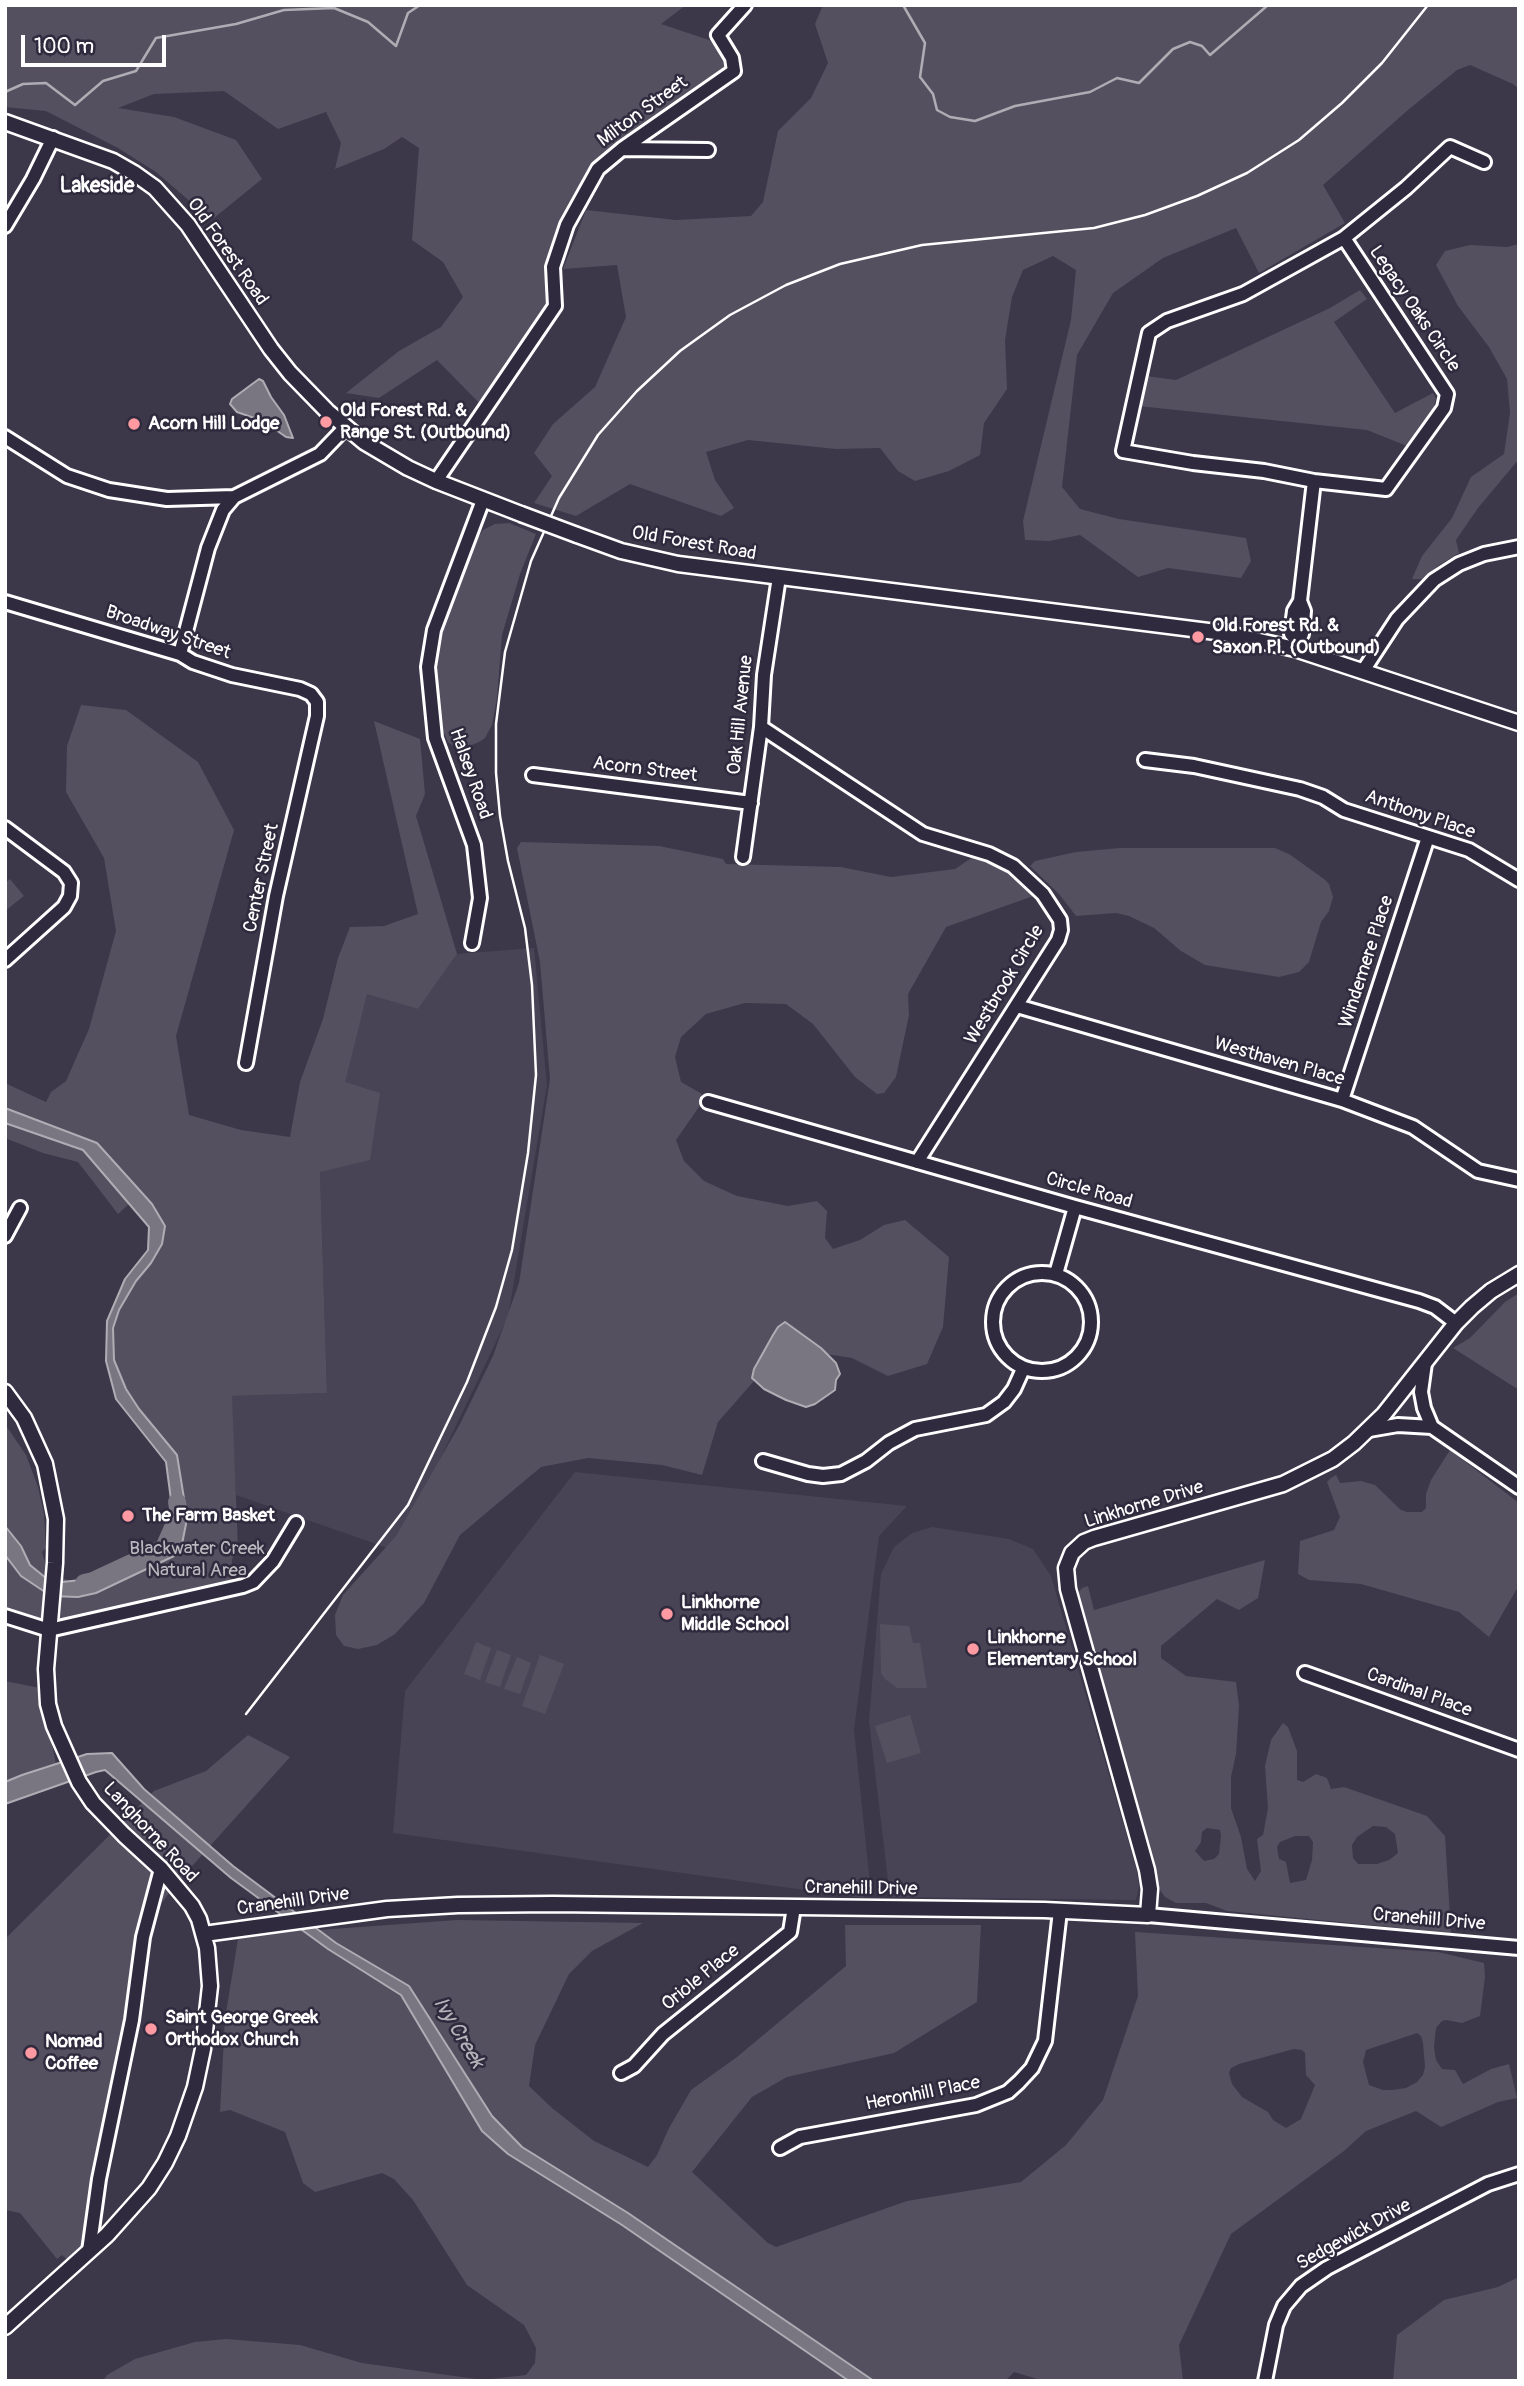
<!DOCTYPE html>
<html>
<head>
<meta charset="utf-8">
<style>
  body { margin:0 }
  #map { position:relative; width:1524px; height:2386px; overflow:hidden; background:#3c3749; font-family:Pangolin,sans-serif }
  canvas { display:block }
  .frame { position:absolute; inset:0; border:7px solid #fff; pointer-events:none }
  .scale { position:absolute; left:21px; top:35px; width:145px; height:32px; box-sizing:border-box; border:4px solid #fff; border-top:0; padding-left:9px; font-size:21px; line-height:24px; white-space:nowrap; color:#fff; -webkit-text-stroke:5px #2f2a3d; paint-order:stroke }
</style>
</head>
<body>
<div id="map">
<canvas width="1524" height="2386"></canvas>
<div class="frame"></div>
<div class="scale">100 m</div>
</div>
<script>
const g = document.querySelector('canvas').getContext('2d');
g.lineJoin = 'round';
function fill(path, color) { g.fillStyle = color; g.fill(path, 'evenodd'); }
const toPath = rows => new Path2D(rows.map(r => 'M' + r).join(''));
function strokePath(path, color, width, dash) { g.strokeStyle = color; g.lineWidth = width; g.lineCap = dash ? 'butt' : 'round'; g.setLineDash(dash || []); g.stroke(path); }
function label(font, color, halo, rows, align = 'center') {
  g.font = font + ' Pangolin,sans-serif'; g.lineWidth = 5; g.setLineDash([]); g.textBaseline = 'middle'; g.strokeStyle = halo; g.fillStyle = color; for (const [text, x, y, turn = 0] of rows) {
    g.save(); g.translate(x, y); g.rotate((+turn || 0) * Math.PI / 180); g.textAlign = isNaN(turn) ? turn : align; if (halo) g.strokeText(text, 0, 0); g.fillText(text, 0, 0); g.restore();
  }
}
fill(toPath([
  [534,948,547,1085,508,1317,396,1551,236,1495,231,1396,327,1393,320,1172,367,993,418,1009,457,954],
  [575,1472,907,1506,879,1536,854,1730,870,1884,863,1898,393,1833,405,1691],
  [932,1527,1009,1539,1033,1549,1051,1576,1137,1871,1139,1887,1136,1900,890,1897,869,1721,881,1574,894,1547,912,1533]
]), '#494455');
fill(toPath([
  [5,5,686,5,661,24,709,40,732,58,734,71,598,169,553,267,555,306,486,410,437,360,379,398,346,393,399,351,441,327,463,297,443,262,412,240,419,148,402,137,384,149,335,169,341,143,326,112,278,129,224,91,154,94,118,108,174,117,236,140,262,179,214,218,193,204,156,172,118,148,46,111,5,107],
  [823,5,1514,5,1519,8,1519,89,1513,84,1470,65,1457,70,1408,110,1323,185,1345,223,1259,273,1236,228,1163,258,1113,293,1077,355,1062,487,1080,509,1119,519,1246,538,1251,561,1241,578,1168,568,1138,577,1080,535,1049,541,1025,540,1023,521,1071,320,1076,270,1053,256,1023,270,1012,297,1005,340,1007,389,984,423,980,455,949,471,915,481,898,471,880,448,836,449,748,440,706,452,715,480,734,508,721,516,630,484,576,516,534,503,552,476,534,453,553,424,595,387,626,317,617,265,563,269,586,210,676,220,751,216,763,202,778,131,811,98,828,63,815,24],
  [1519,244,1519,459,1478,508,1456,540,1459,553,1439,565,1422,579,1412,579,1422,556,1452,518,1471,477,1504,454,1510,413,1507,379,1489,347,1458,306,1436,265,1445,251,1470,245,1507,247],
  [1360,290,1367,299,1334,322,1395,413,1433,393,1436,398,1434,407,1407,446,1367,430,1138,406,1146,376,1176,380,1330,308],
  [509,523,536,534,520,574,502,635,497,698,492,725,485,738,479,742,467,747,453,746,448,742,442,729,430,682,440,620,471,548,483,530,495,524],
  [81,705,126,710,198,762,234,830,176,1036,189,1115,241,1130,290,1137,300,1082,323,1019,338,958,350,927,384,926,418,914,374,721,420,739,425,794,416,816,457,954,418,1009,367,994,345,1082,380,1093,370,1160,320,1172,327,1393,232,1396,238,1549,232,1559,231,1589,49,1630,5,1616,5,1424,26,1455,38,1487,44,1514,46,1548,42,1552,47,1569,70,1582,97,1577,164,1548,174,1524,166,1462,116,1399,106,1361,107,1321,125,1279,148,1250,149,1227,129,1204,118,1214,78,1162,43,1153,5,1138,5,1083,46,1102,51,1092,66,1081,89,1029,116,931,104,858,66,792,67,746],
  [521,842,659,846,723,859,726,864,841,867,891,877,955,869,973,857,1007,867,1039,894,946,927,908,994,909,1015,896,1077,884,1093,877,1094,855,1077,813,1024,786,1004,745,1003,706,1014,681,1037,675,1057,681,1082,702,1094,699,1107,676,1140,684,1161,704,1181,737,1196,788,1206,817,1201,827,1211,825,1238,833,1249,860,1240,884,1225,905,1220,949,1257,943,1327,927,1364,888,1376,852,1358,826,1354,821,1348,799,1334,785,1322,774,1333,754,1368,752,1376,754,1381,718,1422,702,1475,662,1465,588,1458,541,1467,460,1535,424,1603,395,1634,377,1645,358,1649,344,1646,336,1635,335,1615,343,1595,396,1536,460,1424,493,1356,519,1283,550,1079,540,962,517,848],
  [1120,848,1275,848,1289,854,1324,879,1329,884,1333,897,1329,911,1321,922,1309,962,1299,972,1279,977,1205,965,1181,951,1154,928,1129,916,1116,913,1076,916,1059,894,1030,866,1035,861,1076,852],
  [10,879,24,896,5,911,5,883],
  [1519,1293,1519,1390,1453,1348,1470,1338,1505,1302],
  [1450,1450,1519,1503,1519,1585,1489,1637,1459,1612,1361,1584,1309,1580,1298,1574,1300,1541,1334,1530,1340,1517,1327,1482,1331,1478,1336,1475,1340,1483,1361,1481,1375,1485,1401,1510,1407,1512,1422,1512,1426,1508,1426,1494,1431,1480],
  [1265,1560,1258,1598,1239,1610,1217,1599,1161,1646,1161,1658,1186,1676,1236,1682,1239,1706,1236,1754,1231,1777,1231,1808,1241,1837,1247,1869,1255,1881,1261,1871,1257,1839,1263,1835,1268,1808,1265,1766,1271,1740,1283,1723,1288,1727,1297,1751,1297,1780,1303,1782,1316,1774,1327,1778,1331,1789,1344,1787,1427,1816,1445,1836,1451,1933,1227,1911,1206,1903,1176,1903,1165,1897,1160,1890,1076,1597,1078,1593,1082,1588,1088,1586,1094,1610],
  [1373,1826,1386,1827,1395,1834,1398,1853,1389,1860,1377,1864,1358,1864,1353,1858,1352,1845,1357,1837],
  [1207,1828,1220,1830,1221,1836,1219,1854,1214,1859,1204,1861,1195,1851,1201,1842,1202,1832],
  [1295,1836,1309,1836,1313,1842,1312,1860,1306,1880,1290,1883,1286,1862,1279,1859,1277,1847,1280,1842],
  [880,1624,909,1626,913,1643,920,1643,927,1688,897,1688,885,1679,881,1673],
  [476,1642,491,1648,480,1680,464,1674],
  [497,1650,511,1655,500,1687,485,1682],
  [540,1655,564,1664,545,1714,522,1706],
  [517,1657,531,1663,520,1694,504,1689],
  [5,1681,40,1688,56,1764,22,1775,5,1782],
  [910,1715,921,1753,887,1763,875,1726],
  [248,1735,290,1757,175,1885,146,1924,89,2251,73,2265,62,2255,57,2259,20,2213,5,2210,5,1939,154,1791,206,1771],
  [457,1920,643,1923,592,1951,569,1974,535,2045,529,2086,552,2108,594,2141,648,2167,657,2155,668,2130,691,2090,737,2057,846,1966,845,1925,981,1925,977,2002,894,2053,787,2077,752,2097,692,2172,768,2243,776,2247,907,2201,1021,2182,1066,2145,1103,2100,1138,1996,1135,1932,1438,1952,1484,1963,1485,1977,1480,2016,1462,2023,1446,2020,1442,2021,1436,2028,1434,2047,1436,2060,1442,2069,1455,2070,1463,2084,1491,2069,1509,2064,1517,2098,1498,2102,1441,2127,1416,2111,1366,2131,1344,2151,1231,2234,1179,2345,1183,2381,1044,2381,1014,2372,1005,2381,874,2381,628,2213,522,2147,492,2116,409,1986,337,1943,319,1930],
  [1417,2033,1421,2036,1423,2043,1425,2067,1423,2075,1417,2082,1406,2088,1392,2090,1383,2090,1369,2085,1363,2062,1366,2050],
  [1294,2049,1302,2050,1305,2053,1306,2075,1315,2085,1301,2119,1286,2128,1273,2120,1268,2112,1242,2097,1232,2084,1229,2073,1231,2068,1239,2064],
  [302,1930,401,1995,482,2131,508,2154,622,2225,849,2381,103,2381,107,2375,135,2359,195,2342,226,2339,300,2345,362,2363,483,2380,526,2375,535,2363,536,2348,524,2325,467,2285,413,2200,394,2179,382,2173,315,2192,303,2183,285,2132,230,2110,220,2112,225,2019,238,1939],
  [1519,2277,1519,2381,1393,2381,1397,2335,1444,2300,1498,2287]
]), '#555060');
const water = toPath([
  [259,379,263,381,271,397,284,415,293,438,286,437,263,421,237,412,230,404,232,399,259,379],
  [5,1108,97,1143,152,1204,165,1226,162,1244,151,1263,136,1281,119,1310,113,1328,114,1360,126,1389,139,1409,177,1455,186,1511,186,1524,181,1549,174,1556,96,1593,78,1597,51,1596,21,1576,5,1555,5,1526,21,1546,30,1565,52,1583,91,1579,121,1571,168,1547,175,1530,166,1462,116,1399,106,1361,107,1321,125,1279,148,1250,149,1227,83,1150,5,1123,5,1108],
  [785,1322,821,1348,836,1363,840,1374,836,1380,835,1390,815,1404,806,1407,786,1400,764,1389,752,1378,754,1369,773,1335,778,1327,785,1322],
  [112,1753,144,1789,233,1866,336,1943,409,1986,492,2116,522,2147,628,2213,874,2381,849,2381,622,2225,508,2154,482,2131,401,1995,328,1949,231,1878,105,1770,96,1772,5,1804,5,1782,22,1775,87,1754,112,1753]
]);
fill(water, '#797682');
strokePath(water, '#afadb4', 2);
strokePath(toPath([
  [903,5,925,43,920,77,933,94,937,110,950,117,975,121,1015,106,1090,92,1117,78,1139,83,1173,49,1190,42,1202,46,1210,55,1268,5],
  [5,92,23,84,46,83,75,105,103,81,136,71,156,38,236,24,284,10,334,8,368,22,396,46,408,13,420,5]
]), '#afadb4', 2.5);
strokePath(toPath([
  [84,1583,93,1581,164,1548,179,1514,177,1502]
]), '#797682', 18);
const minor = toPath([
  [622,149,708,150],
  [5,226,33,179,53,138],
  [1344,238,1447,394,1444,408,1386,489,1314,481,1264,471,1193,463,1123,451,1149,333,1167,321,1243,294,1344,238],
  [1344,238,1406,188,1450,147,1484,162],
  [5,437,67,476,109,490,167,499,234,497],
  [436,481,555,306,553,267,567,225,598,169,622,149,734,71,732,58,718,35,745,5],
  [5,602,180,654,193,662,232,675,300,689,311,694,317,702,317,716,276,896,246,1063],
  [1296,640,1291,634,1294,611,1300,601,1314,481],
  [1295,646,1296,640,1302,634,1304,611,1300,601],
  [180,654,208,548,223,510,234,497,320,454,345,428],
  [1363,671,1397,619,1434,580,1459,564,1484,554,1519,547],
  [761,727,923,834,989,854,1013,866,1043,894,1060,920,1061,930,1058,940,917,1162],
  [1145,760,1194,766,1300,789,1323,797,1344,810,1469,850,1519,880],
  [533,775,751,803],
  [5,828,64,872,71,883,70,896,64,907,5,960],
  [743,857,761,727,764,675,779,577],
  [472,943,480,898,474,845,435,738,428,667,434,630,483,500],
  [1017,1006,1342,1100,1413,1127,1478,1171,1519,1180],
  [1342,1100,1428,837],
  [708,1102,1075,1207,1419,1301,1435,1307,1456,1323],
  [5,1236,20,1208],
  '993 1322a49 49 0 1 1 98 0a49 49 0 1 1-98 0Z',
  [1056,1274,1075,1207],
  [1425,1363,1421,1392,1424,1408,1432,1427,1519,1487],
  [1369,1430,1398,1425,1432,1427],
  [763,1461,808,1474,823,1476,841,1474,866,1461,889,1443,915,1429,986,1415,1004,1402,1014,1389,1023,1369],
  [5,1616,49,1630,243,1586,253,1582,273,1561,296,1523],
  [1305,1673,1519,1750],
  [1148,1915,1519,1948],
  [621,2073,634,2066,663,2034,790,1932,794,1907],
  [780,2148,800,2137,976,2105,1008,2092,1019,2082,1032,2068,1045,2041,1060,1911],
  [89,2251,99,2179,132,2020,143,1937,161,1869],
  [1265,2381,1276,2325,1284,2306,1301,2286,1327,2268,1488,2184,1519,2174]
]);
const major = toPath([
  [5,122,113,161,134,173,155,188,188,225,271,349,290,373,327,411,364,442,408,468,436,481,521,514],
  [577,535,621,551,678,564,1224,633,1295,649,1519,723],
  [5,1392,24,1418,45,1464,56,1519,55,1563,46,1669,48,1704,54,1726,79,1782,93,1803,124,1835,161,1869,192,1906,199,1919,207,1948,210,1986,203,2049,195,2087,178,2136,165,2163,149,2188,107,2235,5,2327],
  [204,1934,387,1909,458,1905,553,1904,1044,1910,1148,1915,1150,1889,1147,1870,1068,1589,1066,1568,1072,1553,1084,1542,1094,1538,1283,1484,1333,1459,1354,1443,1384,1414,1456,1323,1472,1307,1491,1291,1519,1274]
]);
strokePath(minor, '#fff', 18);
strokePath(major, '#fff', 19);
strokePath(minor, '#2f2a3d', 12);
strokePath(major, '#2f2a3d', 14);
strokePath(toPath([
  [246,1714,408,1505,467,1382,496,1307,512,1250,528,1153,536,1075,532,985,525,928,508,861,500,816,496,773,496,724,505,652,531,561,559,498,598,435,637,391,680,351,730,315,786,285,840,264,922,245,1094,228,1145,215,1197,196,1247,173,1299,140,1342,103,1382,63,1428,5]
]), '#fff', 2.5);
const majorBridge = toPath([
  [521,514,577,535]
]);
strokePath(majorBridge, '#fff', 19, []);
strokePath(majorBridge, '#2f2a3d', 14);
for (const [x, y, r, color] of [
  [326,422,7,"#ff9aa2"],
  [134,424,7,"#ff9aa2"],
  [1198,637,7,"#ff9aa2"],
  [128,1516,7,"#ff9aa2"],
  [667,1614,7,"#ff9aa2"],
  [973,1649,7,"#ff9aa2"],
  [151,2029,7,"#ff9aa2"],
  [31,2053,7,"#ff9aa2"]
]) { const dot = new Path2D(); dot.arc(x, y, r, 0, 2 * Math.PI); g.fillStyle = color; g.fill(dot); strokePath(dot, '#2f2a3d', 2.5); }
label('19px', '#fff', '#2f2a3d', [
  ["Milton Street",643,112,-36],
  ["Old Forest Road",227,252,55],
  ["Legacy Oaks Circle",1414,309,56],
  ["Old Forest Road",694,544,10],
  ["Broadway Street",168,633,19],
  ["Oak Hill Avenue",741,715,-84],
  ["Acorn Street",645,770,7],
  ["Halsey Road",470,774,71],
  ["Anthony Place",1420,815,19],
  ["Center Street",262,878,-78],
  ["Windemere Place",1367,962,-72],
  ["Westbrook Circle",1005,985,-59],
  ["Westhaven Place",1279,1062,16],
  ["Circle Road",1089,1191,16],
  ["Linkhorne Drive",1144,1505,-17],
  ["Cardinal Place",1419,1693,20],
  ["Langhorne Road",150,1833,47],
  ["Cranehill Drive",861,1889,1],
  ["Cranehill Drive",293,1902,-8],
  ["Cranehill Drive",1429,1920,5],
  ["Oriole Place",701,1978,-39],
  ["Heronhill Place",923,2094,-11],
  ["Sedgewick Drive",1354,2235,-29]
]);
label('bold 19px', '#fff', '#2f2a3d', [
  ["Old Forest Rd. &",340,411],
  ["Range St. (Outbound)",340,433],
  ["Acorn Hill Lodge",148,424],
  ["Old Forest Rd. &",1212,626],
  ["Saxon Pl. (Outbound)",1212,648],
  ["The Farm Basket",142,1516],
  ["Linkhorne",681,1603],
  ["Middle School",681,1625],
  ["Linkhorne",987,1638],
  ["Elementary School",987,1660],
  ["Saint George Greek",165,2018],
  ["Orthodox Church",165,2040],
  ["Nomad",45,2042],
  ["Coffee",45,2064]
], 'left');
label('19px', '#bbb9bf', '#2f2a3d', [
  ["Blackwater Creek",197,1549],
  ["Natural Area",197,1571]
]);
label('bold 21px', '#fff', '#2f2a3d', [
  ["Lakeside",97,187]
]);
label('italic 21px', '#b5b4ba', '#2f2a3d', [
  ["Ivy Creek",458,2033,59]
]);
</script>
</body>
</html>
